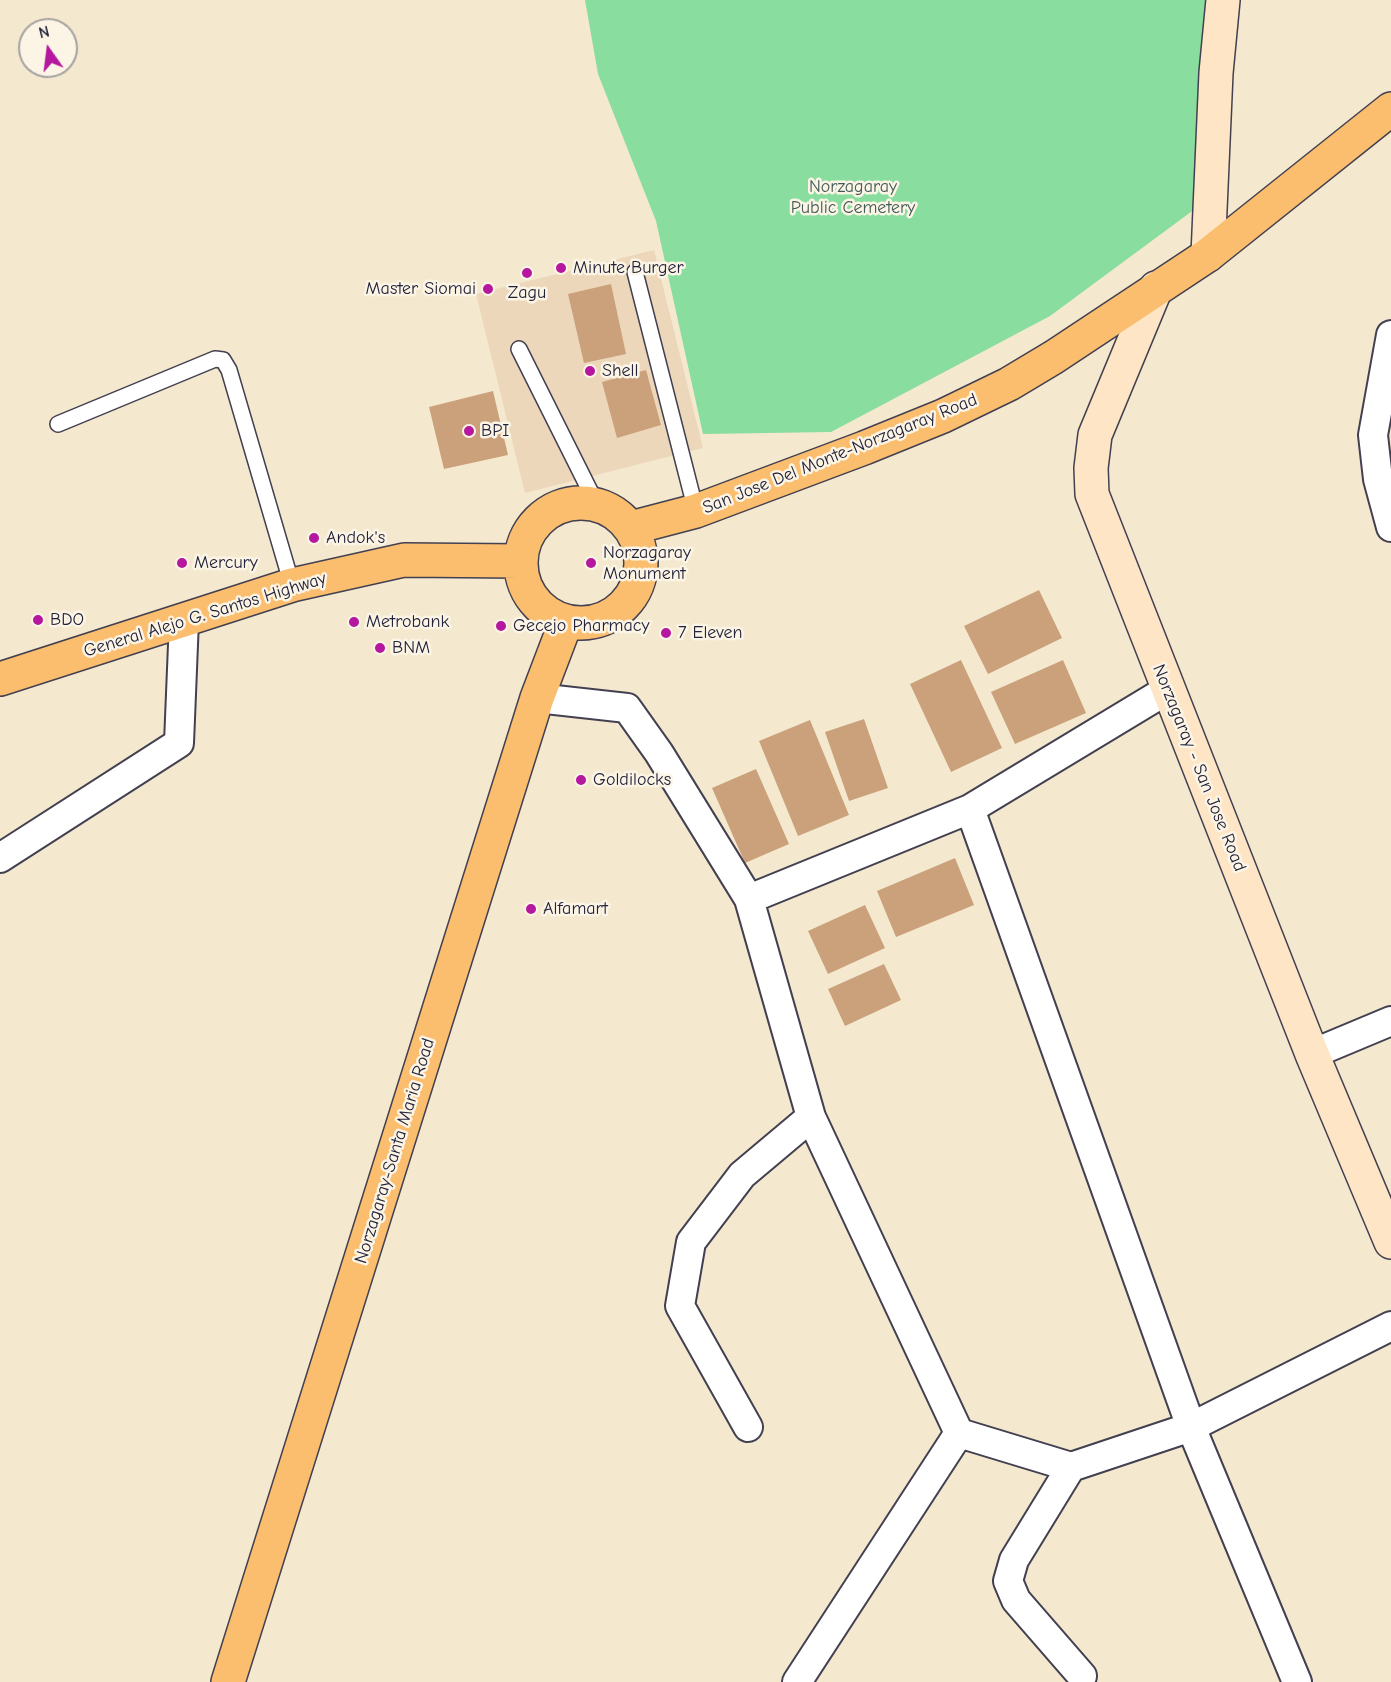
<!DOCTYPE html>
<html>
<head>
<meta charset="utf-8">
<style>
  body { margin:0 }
  #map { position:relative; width:1391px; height:1682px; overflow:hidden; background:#f4e9cf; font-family:"Comic Neue",sans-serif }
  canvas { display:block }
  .north { position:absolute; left:18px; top:18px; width:60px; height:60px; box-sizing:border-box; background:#fcf5e5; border:2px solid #a5a1a1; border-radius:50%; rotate:346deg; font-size:16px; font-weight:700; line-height:24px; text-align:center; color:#22223b }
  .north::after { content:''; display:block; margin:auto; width:21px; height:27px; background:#b5179e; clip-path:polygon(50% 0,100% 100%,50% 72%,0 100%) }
</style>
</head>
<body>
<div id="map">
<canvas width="1391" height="1682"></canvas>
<div class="north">N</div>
</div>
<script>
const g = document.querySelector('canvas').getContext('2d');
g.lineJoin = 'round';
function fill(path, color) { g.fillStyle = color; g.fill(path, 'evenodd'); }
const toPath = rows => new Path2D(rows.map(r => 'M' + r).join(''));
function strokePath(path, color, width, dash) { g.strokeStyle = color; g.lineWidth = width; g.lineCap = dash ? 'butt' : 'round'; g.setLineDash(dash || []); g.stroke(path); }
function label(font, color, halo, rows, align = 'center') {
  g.font = font + ' "Comic Neue",sans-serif'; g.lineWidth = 5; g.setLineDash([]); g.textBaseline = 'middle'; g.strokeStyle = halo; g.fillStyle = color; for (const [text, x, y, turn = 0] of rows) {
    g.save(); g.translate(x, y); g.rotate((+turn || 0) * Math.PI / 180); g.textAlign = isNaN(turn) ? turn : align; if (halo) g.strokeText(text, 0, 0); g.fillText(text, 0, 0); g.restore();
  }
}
fill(toPath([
  [654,250,703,448,525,493,476,294]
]), '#ecd7ba');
fill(toPath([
  [585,0,1224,0,1199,206,1050,316,831,432,703,434,656,221,598,74]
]), '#89dd9e');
fill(toPath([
  [611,284,626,354,584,363,568,294],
  [646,370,661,425,617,438,602,382],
  [493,391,508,455,444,469,429,407],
  [1039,590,1062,638,988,674,964,626],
  [961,660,1002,748,951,772,910,684],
  [1063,660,1086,713,1015,744,991,692],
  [864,719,888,788,849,801,825,732],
  [810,720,849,815,798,836,759,741],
  [756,769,789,844,745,863,712,788],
  [955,858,974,905,896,937,877,891],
  [865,905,885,948,828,974,808,931],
  [884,964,901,1000,845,1026,828,989]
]), '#cba17b');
const lane = toPath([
  [635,272,696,511],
  [519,349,597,505],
  [58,424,215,359,223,360,229,370,292,585]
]);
const street = toPath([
  [1391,335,1373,435,1378,479,1391,527],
  [537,698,627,708,659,753,749,899,811,1117,959,1433,1071,1467,1191,1427,1391,1326],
  [970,809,1191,1427,1297,1682],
  [0,858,179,743,184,620],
  [749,899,970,809,1167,690],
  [1312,1054,1391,1021],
  [748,1427,680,1306,691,1242,742,1175,811,1117],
  [1071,1467,1014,1560,1008,1581,1016,1600,1082,1676],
  [797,1682,959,1433]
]);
const secondary = toPath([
  [1208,255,1216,73,1223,0],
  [1156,288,1095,435,1091,468,1092,494,1312,1054,1391,1242]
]);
const primary = toPath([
  '521 563a60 60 0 1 1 120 0a60 60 0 1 1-120 0Z',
  [631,528,696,511,864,448,943,416,1009,384,1054,357,1208,255,1391,109],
  [0,679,292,585,404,560,520,561],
  [228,1682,537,698,566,622]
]);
strokePath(lane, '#424051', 18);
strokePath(street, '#424051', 32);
strokePath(secondary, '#424051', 36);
strokePath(primary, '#424051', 36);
strokePath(lane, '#fff', 15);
strokePath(street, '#fff', 28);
strokePath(secondary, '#fde5c5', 33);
strokePath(primary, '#fbbd6e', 33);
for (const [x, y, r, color] of [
  [561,268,6,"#b5179e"],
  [527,273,6,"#b5179e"],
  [488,289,6,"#b5179e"],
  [590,371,6,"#b5179e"],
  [469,431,6,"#b5179e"],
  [314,538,6,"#b5179e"],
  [182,563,6,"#b5179e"],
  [591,563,6,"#b5179e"],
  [38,620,6,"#b5179e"],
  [354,622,6,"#b5179e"],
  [501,626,6,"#b5179e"],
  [666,633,6,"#b5179e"],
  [380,648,6,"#b5179e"],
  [581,780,6,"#b5179e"],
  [531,909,6,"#b5179e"]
]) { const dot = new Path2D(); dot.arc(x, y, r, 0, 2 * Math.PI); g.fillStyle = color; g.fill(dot); strokePath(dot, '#fcf5e5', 2); }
label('18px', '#415a59', '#fcf5e5', [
  ["Norzagaray",853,187],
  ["Public Cemetery",853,208]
]);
label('18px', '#22223b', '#fcf5e5', [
  ["Minute Burger",573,268],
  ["Master Siomai",476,289,"right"],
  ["Zagu",527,293,"center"],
  ["Shell",602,371],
  ["BPI",481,431],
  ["Andok's",326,538],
  ["Norzagaray",603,553],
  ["Monument",603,574],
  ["Mercury",194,563],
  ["BDO",50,620],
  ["Metrobank",366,622],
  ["Gecejo Pharmacy",513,626],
  ["7 Eleven",678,633],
  ["BNM",392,648],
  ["Goldilocks",593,780],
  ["Alfamart",543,909]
], 'left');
label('18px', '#22223b', '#fcf5e5', [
  ["San Jose Del Monte-Norzagaray Road",840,454,-22],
  ["General Alejo G. Santos Highway",205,615,-17],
  ["Norzagaray - San Jose Road",1199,768,68],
  ["Norzagaray-Santa Maria Road",395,1151,-73]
]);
</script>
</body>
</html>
